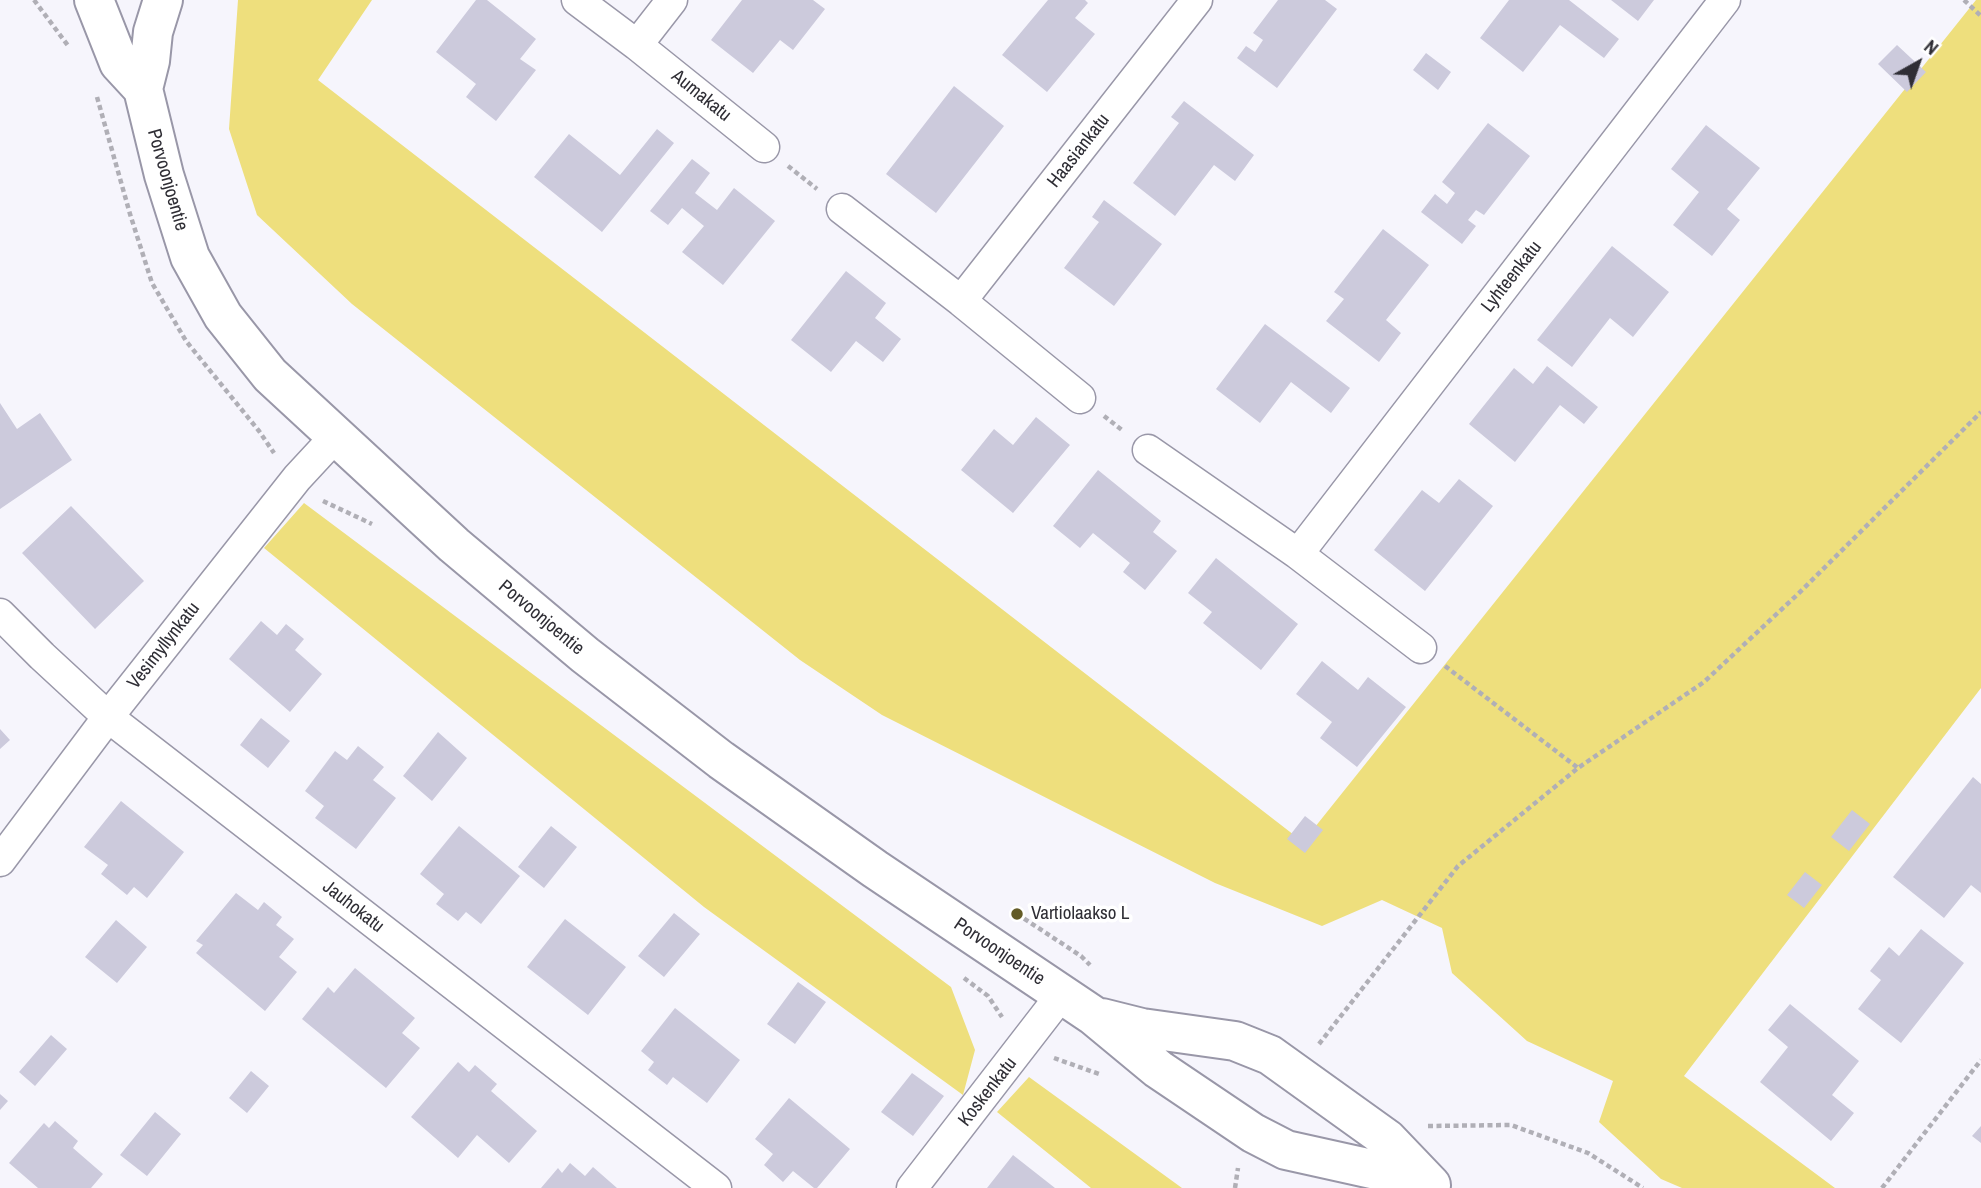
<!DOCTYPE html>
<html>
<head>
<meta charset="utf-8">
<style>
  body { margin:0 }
  #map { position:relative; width:1981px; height:1188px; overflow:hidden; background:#f6f5fc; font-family:"Archivo Narrow",sans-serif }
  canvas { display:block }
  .north { position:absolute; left:1883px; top:28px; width:70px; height:70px; -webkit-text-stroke:5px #fff; paint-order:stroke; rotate:40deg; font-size:19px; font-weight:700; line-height:28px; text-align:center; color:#2f2e35 }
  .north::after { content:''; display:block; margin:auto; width:24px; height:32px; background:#2f2e35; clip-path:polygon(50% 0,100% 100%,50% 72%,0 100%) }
</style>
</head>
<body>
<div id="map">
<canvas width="1981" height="1188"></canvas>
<div class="north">N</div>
</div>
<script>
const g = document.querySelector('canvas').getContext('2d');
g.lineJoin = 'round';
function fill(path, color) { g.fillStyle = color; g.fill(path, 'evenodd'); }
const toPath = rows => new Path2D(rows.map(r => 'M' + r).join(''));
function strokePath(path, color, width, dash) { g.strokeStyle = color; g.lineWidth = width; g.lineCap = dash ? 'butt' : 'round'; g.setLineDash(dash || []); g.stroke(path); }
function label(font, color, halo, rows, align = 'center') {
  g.font = font + ' "Archivo Narrow",sans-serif'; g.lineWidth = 7; g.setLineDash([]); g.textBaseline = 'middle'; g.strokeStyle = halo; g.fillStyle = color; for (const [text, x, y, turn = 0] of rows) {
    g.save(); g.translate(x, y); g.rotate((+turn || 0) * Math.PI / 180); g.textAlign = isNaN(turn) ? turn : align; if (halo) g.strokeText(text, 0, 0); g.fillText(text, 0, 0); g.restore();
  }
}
fill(toPath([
  [238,0,372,0,318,80,1303,842,1976,0,1981,0,1981,688,1684,1076,1835,1188,1682,1188,1661,1179,1599,1122,1613,1081,1527,1041,1452,973,1442,928,1382,900,1322,926,1215,883,882,715,800,660,352,304,257,215,229,129],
  [304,503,951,987,975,1050,963,1095,704,907,264,548],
  [1029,1077,1182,1188,1091,1188,997,1112]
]), '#eedf7d');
fill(toPath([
  [476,0,487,0,536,39,520,59,536,70,496,121,466,97,476,84,436,52],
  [742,0,813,0,825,9,793,50,780,40,753,73,711,40],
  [1048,0,1085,0,1088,3,1075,18,1095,34,1047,92,1002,55],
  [1278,0,1325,0,1337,9,1277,88,1237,58,1246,46,1255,52,1263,40,1253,33],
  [1509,0,1569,0,1619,39,1604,58,1560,25,1523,72,1480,38],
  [1611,0,1654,0,1638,21],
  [1897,45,1926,72,1907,92,1878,64],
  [1426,53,1451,72,1438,90,1413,70],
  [954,86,1004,126,936,213,886,174],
  [1184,101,1254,155,1235,181,1214,165,1175,216,1133,183,1179,123,1171,117],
  [1488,123,1530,156,1484,215,1476,210,1468,220,1476,226,1462,244,1421,212,1435,194,1447,204,1455,193,1442,182],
  [1706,125,1760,168,1727,209,1740,220,1712,256,1673,225,1699,192,1671,169],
  [657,129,674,143,602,232,534,177,569,134,620,175],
  [692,159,710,173,695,193,717,210,734,188,775,221,723,285,682,252,704,226,682,208,668,225,650,211],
  [1104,200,1162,244,1114,306,1064,268,1099,222,1092,217],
  [1383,229,1429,265,1386,320,1401,333,1379,362,1326,321,1344,299,1334,292],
  [1612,246,1669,292,1633,337,1610,318,1572,367,1537,340],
  [846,271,886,303,875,318,901,339,883,362,856,341,831,372,791,340],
  [1265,324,1350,388,1331,413,1291,382,1260,423,1216,389],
  [1547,366,1598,407,1584,424,1560,405,1515,462,1469,424,1514,368,1533,384],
  [0,403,17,429,40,413,72,460,0,509],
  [1036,417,1070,445,1013,513,961,470,994,429,1013,445],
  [1098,470,1161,521,1153,532,1177,551,1145,590,1123,572,1130,563,1093,533,1080,548,1053,526],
  [1459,479,1493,506,1425,591,1374,550,1422,490,1439,503],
  [71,506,144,581,95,629,22,553],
  [1216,558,1298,624,1261,670,1203,623,1212,612,1188,593],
  [261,621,277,635,286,624,304,639,295,650,322,674,290,712,229,659],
  [1322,661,1358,690,1368,677,1406,707,1357,767,1320,738,1332,722,1296,694],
  [261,718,290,741,268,768,240,745],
  [0,729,10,740,0,749],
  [438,732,467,758,432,801,403,776],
  [358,746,384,767,373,780,396,798,356,849,315,818,324,806,305,791,335,751,347,760],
  [1973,777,1981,784,1981,893,1971,885,1944,918,1893,877],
  [121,801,184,852,147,898,134,887,127,895,101,874,108,865,84,847],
  [1852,810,1870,824,1849,851,1831,837],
  [1305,816,1323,830,1305,853,1287,839],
  [459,826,520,876,481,924,466,912,458,921,436,904,444,894,420,874],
  [551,826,577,847,544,888,518,867],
  [1805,872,1822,885,1804,908,1787,895],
  [236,893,258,910,264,902,282,917,276,925,294,939,279,957,297,972,265,1011,196,953,203,945,196,941],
  [674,913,700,934,664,977,638,956],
  [565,919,626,967,588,1015,527,967],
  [116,920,147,947,117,983,85,957],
  [1921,929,1964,963,1901,1043,1858,1009,1881,980,1870,971,1889,947,1899,956],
  [355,968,415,1018,402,1033,420,1048,386,1088,302,1019,328,987,334,993],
  [798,982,826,1002,795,1044,767,1024],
  [1790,1004,1859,1061,1832,1095,1854,1113,1831,1141,1760,1082,1788,1047,1768,1030],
  [675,1008,740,1060,707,1103,673,1077,667,1085,648,1070,654,1062,641,1051],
  [51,1035,67,1049,35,1086,19,1072],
  [458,1062,469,1072,475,1065,497,1084,491,1091,537,1131,509,1163,477,1135,458,1158,411,1117],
  [251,1071,269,1086,247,1113,229,1098],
  [912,1073,944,1096,913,1136,881,1112],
  [0,1094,8,1101,0,1110],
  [789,1098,850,1149,817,1188,814,1188,793,1171,783,1182,764,1165,773,1154,755,1139],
  [155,1112,181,1134,147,1176,120,1155],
  [55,1121,78,1141,73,1148,103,1174,91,1188,38,1188,9,1163,44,1123,49,1128],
  [1981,1126,1981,1143,1972,1136],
  [1013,1155,1055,1188,987,1188],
  [570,1163,585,1176,593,1167,617,1188,541,1188,558,1168,562,1173]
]), '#cccadc');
const street = toPath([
  [577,0,637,45,764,147],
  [637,45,672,0],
  [842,209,961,301,1080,398],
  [961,301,1197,0],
  [1148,450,1298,554,1421,648],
  [1298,554,1725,0],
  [0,614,42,656,108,717,716,1188],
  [0,861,108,717,297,478,335,437],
  [912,1188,1062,994]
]);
const secondary = toPath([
  [94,0,119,63,143,89,164,175,190,257,223,316,270,375,454,545,585,655,721,760,875,869,1094,1016,1158,1069,1253,1133,1286,1150,1426,1181],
  [143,89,150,61,153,32,163,0],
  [1102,1018,1142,1028,1235,1041,1270,1055,1387,1139,1431,1185]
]);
strokePath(street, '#9997a8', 33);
strokePath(secondary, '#9997a8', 42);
strokePath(toPath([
  [34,0,69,47],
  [1964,0,1981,16],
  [97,97,130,214,152,283,186,341,259,431,274,453],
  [788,166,817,189],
  [1104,416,1122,430],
  [323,501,372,524],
  [1445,666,1578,768],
  [1017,914,1081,956,1090,965],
  [964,978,988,996,1002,1017],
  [1319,1044,1458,866,1578,768,1704,682,1798,594,1981,412],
  [1054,1058,1102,1075],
  [1428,1126,1511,1125,1588,1153,1643,1188],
  [1235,1188,1238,1168],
  [1882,1188,1981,1060]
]), '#b0afb6', 4.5, [5, 3.5]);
strokePath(street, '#fff', 30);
strokePath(secondary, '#fff', 38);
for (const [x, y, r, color] of [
  [1017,914,7,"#635b27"]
]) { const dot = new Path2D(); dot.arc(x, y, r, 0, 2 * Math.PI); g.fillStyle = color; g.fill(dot); strokePath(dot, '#fff', 2.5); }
label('19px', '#2f2e35', '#fff', [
  ["Aumakatu",701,96,39],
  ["Haasiankatu",1079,151,-52],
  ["Porvoonjoentie",167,180,74],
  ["Lyhteenkatu",1512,277,-52],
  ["Porvoonjoentie",541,618,40],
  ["Vesimyllynkatu",164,646,-52],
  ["Jauhokatu",353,907,38],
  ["Porvoonjoentie",999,952,34],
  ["Koskenkatu",988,1092,-52]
]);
label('19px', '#2f2e35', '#fff', [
  ["Vartiolaakso L",1031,914]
], 'left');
</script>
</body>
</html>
